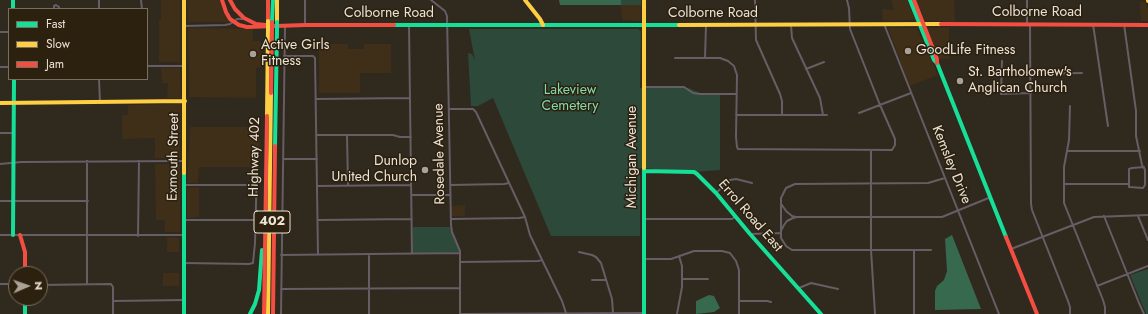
<!DOCTYPE html>
<html>
<head>
<meta charset="utf-8">
<style>
  body { margin:0 }
  #map { position:relative; width:1148px; height:314px; overflow:hidden; background:#30291e; font-family:Jost,sans-serif }
  canvas { display:block }
  .legend { position:absolute; left:8px; top:8px; width:140px; height:72px; box-sizing:border-box; background:#2c200e; border:1px solid #796e5f; margin:0; padding:5px 7px; list-style:none; font-size:12px; color:#ece3d8 }
  .legend li { display:flex; align-items:center; gap:8px; height:20px }
  .legend b { width:20px; border:1px solid #796e5f }
  .north { position:absolute; left:8px; top:266px; width:40px; height:40px; box-sizing:border-box; background:#2c200e; border:1px solid #796e5f; border-radius:50%; rotate:88deg; font-size:11px; font-weight:700; line-height:16px; text-align:center; color:#ece3d8 }
  .north::after { content:''; display:block; margin:auto; width:14px; height:18px; background:#aaa297; clip-path:polygon(50% 0,100% 100%,50% 72%,0 100%) }
</style>
</head>
<body>
<div id="map">
<canvas width="1148" height="314"></canvas>
<ul class="legend">
<li><b style="height:5px;background:#16e098"></b>Fast</li>
<li><b style="height:5px;background:#ffcf43"></b>Slow</li>
<li><b style="height:5px;background:#f24e42"></b>Jam</li>
</ul>
<div class="north">N</div>
</div>
<script>
const g = document.querySelector('canvas').getContext('2d');
g.lineJoin = 'round';
function fill(path, color) { g.fillStyle = color; g.fill(path, 'evenodd'); }
const toPath = rows => new Path2D(rows.map(r => 'M' + r).join(''));
function strokePath(path, color, width, dash) { g.strokeStyle = color; g.lineWidth = width; g.lineCap = dash ? 'butt' : 'round'; g.setLineDash(dash || []); g.stroke(path); }
function label(font, color, halo, rows, align = 'center') {
  g.font = font + ' Jost,sans-serif'; g.lineWidth = 3; g.setLineDash([]); g.textBaseline = 'middle'; g.strokeStyle = halo; g.fillStyle = color; for (const [text, x, y, turn = 0] of rows) {
    g.save(); g.translate(x, y); g.rotate((+turn || 0) * Math.PI / 180); g.textAlign = isNaN(turn) ? turn : align; if (halo) g.strokeText(text, 0, 0); g.fillText(text, 0, 0); g.restore();
  }
}
fill(toPath([
  [161,0,180,0,180,62,159,62,159,20,161,20],
  [187,0,219,0,224,13,229,22,188,22],
  [891,0,907,0,915,20,883,21,882,9,894,10],
  [916,0,954,0,955,22,925,20],
  [1140,2,1145,2,1148,9,1148,21,1141,21],
  [621,5,641,5,641,21,622,20],
  [949,27,949,59,940,59,927,28],
  [188,28,253,29,253,41,261,41,261,67,256,68,256,98,189,97],
  [888,28,917,28,938,75,910,86],
  [319,44,348,44,348,49,364,49,364,44,391,44,391,73,360,73,360,93,319,93],
  [161,68,180,68,181,98,167,98,168,83,162,83],
  [181,104,180,158,155,158,155,138,122,139,122,115,128,115,128,105],
  [190,127,260,127,259,167,199,167,198,183,187,183],
  [155,164,180,164,180,232,165,232,165,220,156,220],
  [199,187,199,217,187,218,187,188],
  [465,205,465,216,452,216,452,206],
  [167,237,179,238,179,252,167,252],
  [163,273,179,273,179,286,163,286]
]), '#3f2f18');
fill(toPath([
  [621,0,641,0,641,5,621,5],
  [469,29,638,29,641,31,640,88,679,87,688,88,700,93,720,94,720,170,694,172,640,168,640,236,551,236,493,98,478,106,471,106,468,53,472,54,475,61],
  [413,227,450,227,459,249,459,252,413,253],
  [1148,269,1148,314,1146,314,1130,275]
]), '#2d4939');
fill(toPath([
  [559,0,621,0,621,5,560,5],
  [952,235,981,309,935,310,935,291,937,286,944,280,947,271,945,239],
  [709,295,714,296,720,308,714,312,696,314,696,301]
]), '#37694f');
strokePath(toPath([
  [99,0,99,9],
  [141,0,142,9],
  [431,0,445,11,447,16,451,225,452,232,460,251,460,314],
  [755,0,756,40,780,94,782,101,782,115],
  [54,9,54,6,56,5,59,7,59,9],
  [884,24,999,314],
  [1027,24,1027,0],
  [1030,24,1031,204,1032,210,1068,301,1070,307,1070,314],
  [1093,24,1108,126],
  [1124,24,1136,111,1136,136,1142,165,1143,167,1144,167,1144,168,1145,170,1145,185,1143,188,1129,187,1129,169,1132,168,1144,167],
  [305,25,305,0],
  [409,25,412,254],
  [791,25,792,38,820,98,823,115],
  [184,26,225,25,230,24,237,19,243,19],
  [0,32,9,32],
  [284,56,313,56,315,58,318,254],
  [675,58,720,58,728,61,734,66,737,75,736,137,737,147,738,149,892,150,895,145,895,139,880,105,850,29,849,8,847,0],
  [705,58,706,25],
  [1002,61,1001,94,1031,93],
  [147,66,185,66],
  [0,67,9,67],
  [806,69,824,62],
  [1031,74,1082,73],
  [99,79,100,102],
  [644,87,684,87,693,93,700,94,736,94],
  [316,99,410,98],
  [1070,106,1069,140,1064,167,1064,203,1103,300,1105,307,1105,314],
  [449,109,473,109,476,112,525,217,530,235,562,301,566,313],
  [859,113,911,93],
  [736,115,827,115],
  [0,133,13,133],
  [317,135,393,135,400,137,411,137],
  [347,135,348,185],
  [871,150,871,250,875,314],
  [1067,151,1140,151],
  [283,159,317,159],
  [87,161,87,284],
  [0,164,21,162,185,161],
  [1064,184,1128,184],
  [184,185,256,185],
  [450,185,504,184,509,183],
  [317,186,411,185],
  [716,193,730,180,736,179,752,183],
  [412,195,450,195],
  [0,201,88,201],
  [782,205,786,211,792,216,796,217],
  [1104,216,1139,303,1144,314],
  [1138,216,1148,240],
  [451,219,519,218,525,217],
  [643,219,732,219,735,217],
  [185,220,256,220],
  [318,220,412,219],
  [782,229,784,225,787,221,793,218,797,217,942,217,991,197],
  [751,234,781,233],
  [0,235,184,235],
  [138,236,139,161],
  [1011,249,1094,217,1148,215],
  [931,250,792,250,786,246,781,238,781,198,786,188,795,184,928,183,945,178],
  [579,252,592,255,596,257,601,263,612,299,613,313],
  [369,254,369,314],
  [281,255,460,253],
  [644,259,671,259,694,251,722,251,730,253,736,261,739,270,739,314],
  [460,262,538,261,542,260],
  [184,263,249,264,253,263,255,243,257,165],
  [682,279,708,279],
  [592,280,606,280],
  [0,284,16,284],
  [40,285,111,284,113,287,113,314],
  [1097,286,1148,266],
  [799,288,811,283,838,289],
  [281,289,460,288],
  [113,301,184,300],
  [739,301,767,301,771,302],
  [281,314,285,26],
  [460,314,644,313],
  [677,314,682,287,682,266,679,256],
  [914,314,914,250]
]), '#665d65', 2);
strokePath(toPath([
  [13,0,13,9],
  [910,0,934,60,937,63,1006,237],
  [272,22,273,0],
  [394,25,679,25],
  [275,146,277,29],
  [644,168,644,314],
  [644,171,694,172,697,174,716,193,750,234,821,314],
  [13,235,14,79],
  [25,298,25,314],
  [184,314,184,173],
  [250,314,255,304,259,290,262,250]
]), '#16e098', 4);
strokePath(toPath([
  [184,0,184,173],
  [277,0,277,22],
  [525,0,540,19,543,25],
  [644,0,644,168],
  [1148,0,1148,1],
  [679,25,941,24],
  [0,103,185,101],
  [267,116,268,29],
  [268,314,271,93]
]), '#ffcf43', 4);
strokePath(toPath([
  [222,0,226,12,230,19,239,25,247,27,305,25,394,25],
  [230,0,235,9,244,18,256,24,266,25],
  [268,0,268,21],
  [914,0,937,59,937,63],
  [941,24,1148,25],
  [271,93,272,29],
  [20,235,25,252,25,274],
  [1006,237,1037,314],
  [264,314,267,116],
  [273,314,275,146]
]), '#f24e42', 4);
strokePath(toPath([
  [277,22,277,29]
]), '#16e098', 4);
strokePath(toPath([
  [268,21,268,29]
]), '#ffcf43', 4);
strokePath(toPath([
  [272,22,272,29]
]), '#f24e42', 4);
for (const [x, y, r, color] of [
  [908,51,4,"#aaa297"],
  [253,54,4,"#aaa297"],
  [960,81,4,"#aaa297"],
  [425,170,4,"#aaa297"]
]) { const dot = new Path2D(); dot.arc(x, y, r, 0, 2 * Math.PI); g.fillStyle = color; g.fill(dot); strokePath(dot, '#2c200e', 1.5); }
for (const [x, y, w] of [
  [272,222,36]
]) { const box = new Path2D(); box.roundRect(x - w / 2, y - 11, w, 22, 3); g.fillStyle = '#2c200e'; g.fill(box); strokePath(box, '#ece3d8', 1); }
label('bold 13px', '#ece3d8', null, [
  ["402",272,222]
]);
label('14px', '#ece3d8', '#2c200e', [
  ["Colborne Road",1037,13],
  ["Colborne Road",389,14],
  ["Colborne Road",713,14],
  ["Rosedale Avenue",440,154,-91],
  ["Exmouth Street",174,157,-89],
  ["Highway 402",255,157,-89],
  ["Michigan Avenue",633,157,-90],
  ["Kemsley Drive",951,165,68],
  ["Errol Road East",750,216,49]
]);
label('14px', '#ece3d8', '#2c200e', [
  ["Active Girls",261,46],
  ["Fitness",261,62],
  ["GoodLife Fitness",916,51],
  ["St. Bartholomew's",968,73],
  ["Anglican Church",968,89],
  ["Dunlop",417,162,"right"],
  ["United Church",417,178,"right"]
], 'left');
label('14px', '#81daae', '#2c200e', [
  ["Lakeview",570,91],
  ["Cemetery",570,107]
]);
</script>
</body>
</html>
